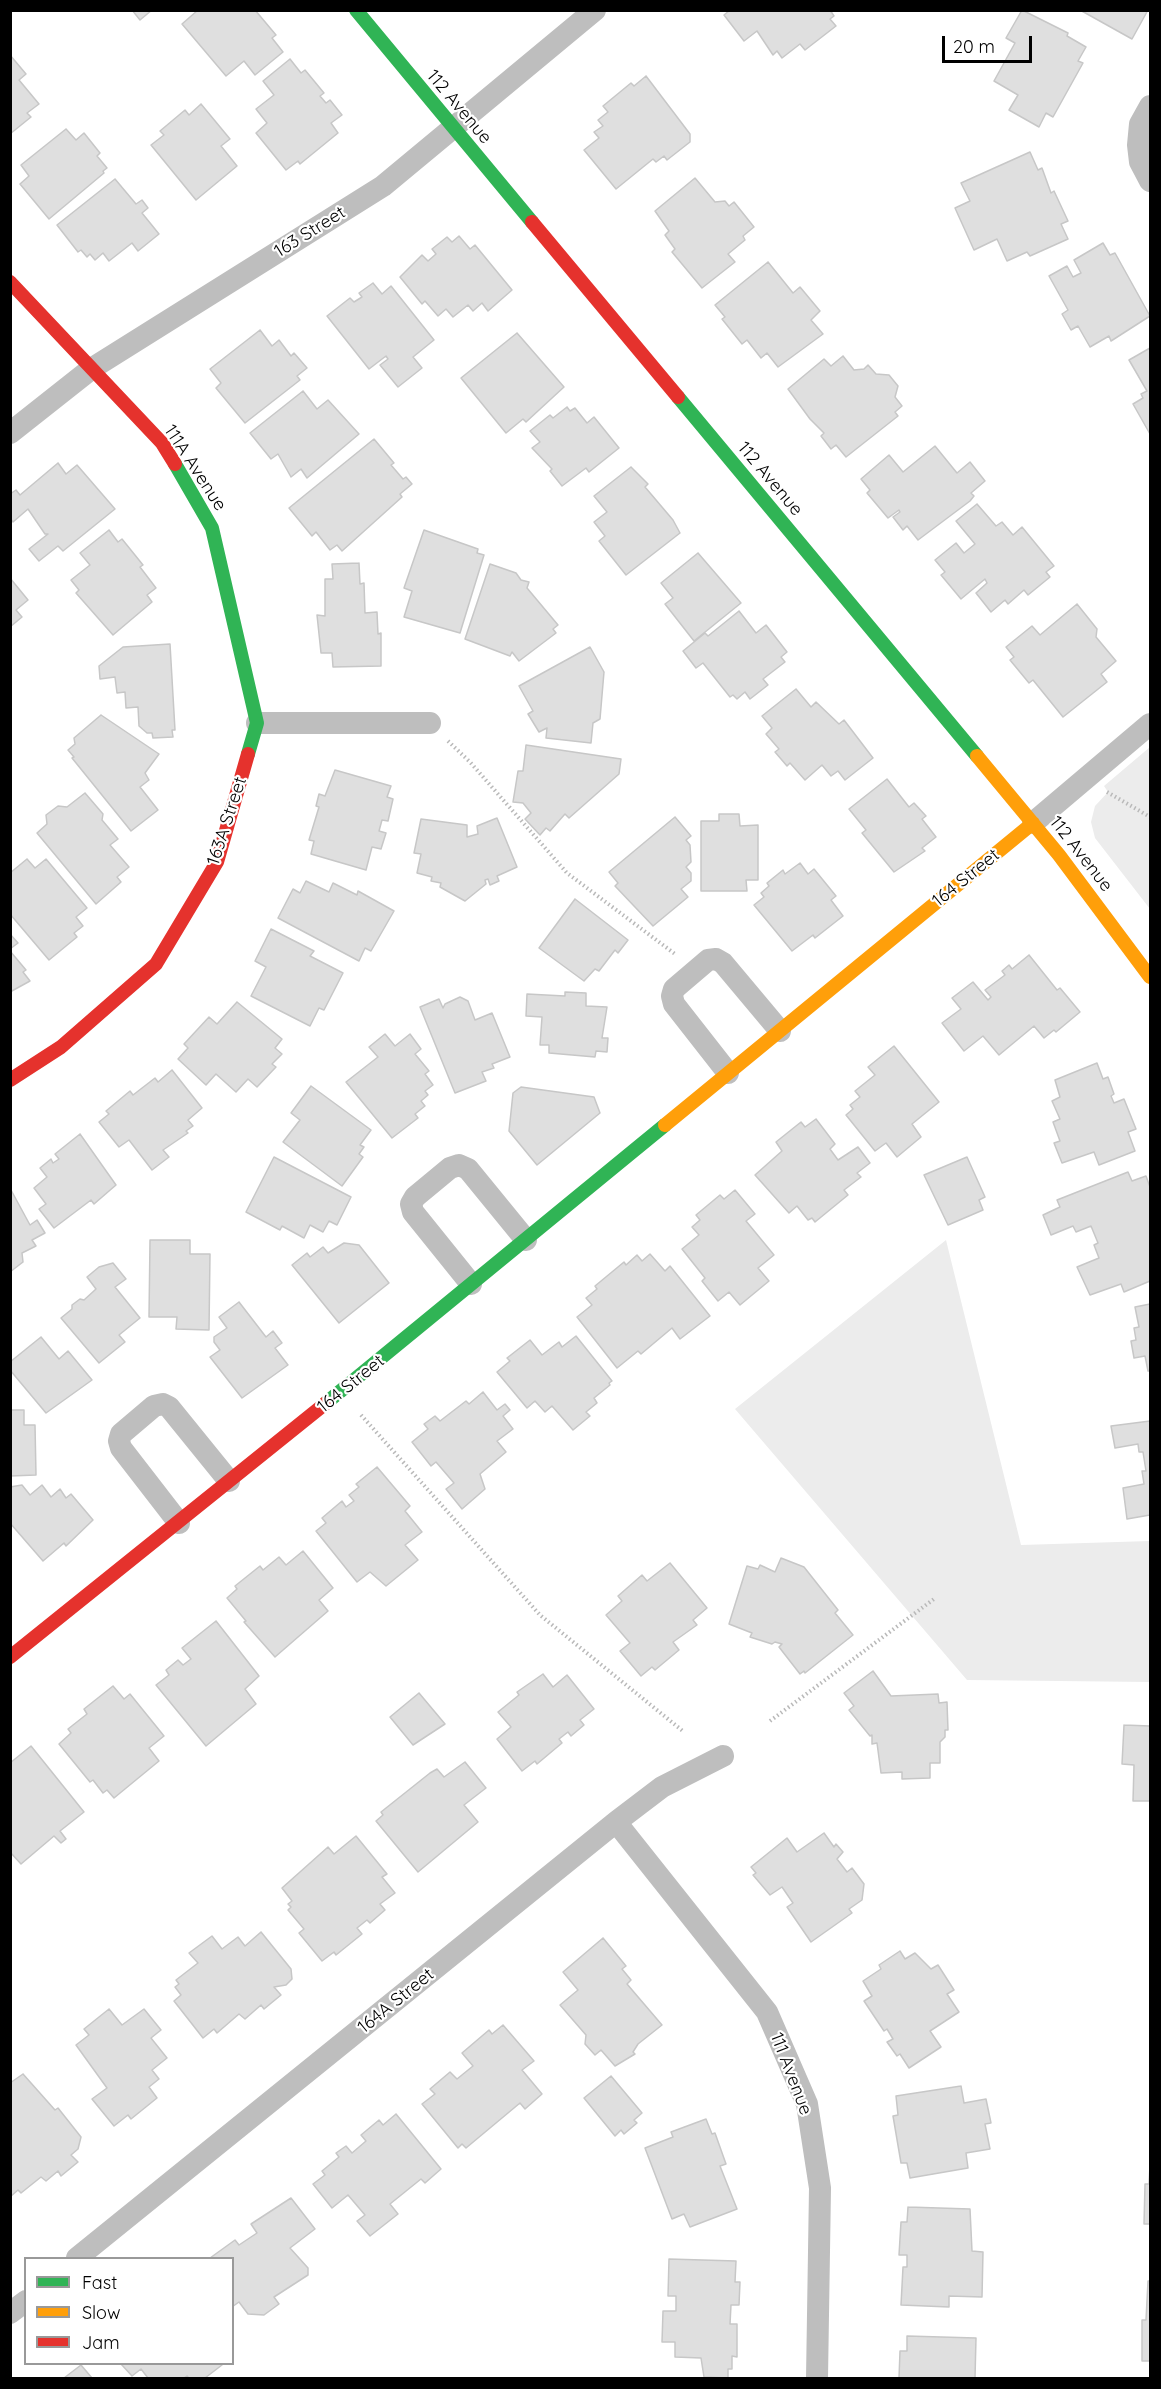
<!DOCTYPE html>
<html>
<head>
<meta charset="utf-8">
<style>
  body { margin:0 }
  #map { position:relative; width:1161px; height:2389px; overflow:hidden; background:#fff; font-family:Quicksand,sans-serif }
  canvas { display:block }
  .frame { position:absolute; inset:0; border:12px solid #000; pointer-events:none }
  .legend { position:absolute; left:24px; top:2257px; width:210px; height:108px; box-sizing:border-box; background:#fff; border:2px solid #999; margin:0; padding:8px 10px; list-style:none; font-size:18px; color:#000 }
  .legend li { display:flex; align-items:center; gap:12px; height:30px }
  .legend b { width:30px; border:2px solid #999 }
  .scale { position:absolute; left:942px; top:36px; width:90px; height:27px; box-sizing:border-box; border:3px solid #000; border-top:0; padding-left:8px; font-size:18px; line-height:21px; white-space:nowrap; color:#000; -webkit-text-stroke:4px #fff; paint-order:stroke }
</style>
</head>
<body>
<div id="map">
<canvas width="1161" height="2389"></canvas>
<div class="frame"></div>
<ul class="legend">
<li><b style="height:8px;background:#30b455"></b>Fast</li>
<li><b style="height:8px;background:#ff9f0a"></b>Slow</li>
<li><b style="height:8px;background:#e5322d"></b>Jam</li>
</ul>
<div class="scale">20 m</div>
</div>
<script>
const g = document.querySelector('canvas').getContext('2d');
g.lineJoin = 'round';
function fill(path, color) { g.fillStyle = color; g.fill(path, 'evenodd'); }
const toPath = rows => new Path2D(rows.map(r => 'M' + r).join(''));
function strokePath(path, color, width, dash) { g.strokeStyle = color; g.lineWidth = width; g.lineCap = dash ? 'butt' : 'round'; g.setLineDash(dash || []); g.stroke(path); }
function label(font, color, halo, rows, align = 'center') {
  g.font = font + ' Quicksand,sans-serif'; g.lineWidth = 4.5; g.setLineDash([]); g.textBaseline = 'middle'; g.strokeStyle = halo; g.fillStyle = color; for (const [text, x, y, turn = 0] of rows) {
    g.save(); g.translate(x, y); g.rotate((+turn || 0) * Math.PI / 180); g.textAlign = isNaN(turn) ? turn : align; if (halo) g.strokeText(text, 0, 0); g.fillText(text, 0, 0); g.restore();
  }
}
fill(toPath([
  [1150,747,1150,909,1095,838,1091,822,1095,806,1108,792,1104,786],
  [946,1240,1021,1545,1150,1541,1150,1682,967,1680,735,1409]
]), '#ececec');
const building = toPath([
  [132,10,152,10,140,20,132,10],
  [198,10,255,10,276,35,272,38,283,52,255,75,244,61,226,76,182,24,198,10],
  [730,10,830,10,834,16,830,19,836,26,805,50,800,44,782,58,777,51,773,55,757,31,744,41,724,15,730,10],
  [1022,10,1068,33,1067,36,1086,47,1078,61,1083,63,1053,117,1046,113,1039,127,1009,110,1018,95,994,81,1015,43,1006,38,1022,10],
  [1080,10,1148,10,1132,39,1080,10],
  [10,55,26,74,19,80,39,104,27,113,31,117,10,134,10,55],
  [290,59,301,73,305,70,324,93,320,96,326,103,330,100,342,115,331,123,338,133,300,164,298,161,286,170,256,133,267,123,256,109,274,95,263,81,290,59],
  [646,76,690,134,690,142,667,160,664,156,656,162,653,159,616,189,584,150,599,138,594,132,603,126,598,120,608,112,603,106,631,83,634,86,646,76],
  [201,104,230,139,221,146,237,166,196,200,151,145,164,135,160,131,185,110,189,115,201,104],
  [66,129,76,140,84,133,100,153,97,156,107,168,103,171,104,173,49,219,20,184,29,176,21,165,66,129],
  [1030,152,1038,170,1042,168,1051,193,1054,191,1068,221,1061,224,1068,239,1030,256,1027,252,1007,261,997,239,974,250,955,208,970,201,961,183,1030,152],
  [695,178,715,202,725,201,729,206,734,202,754,227,743,236,745,240,728,254,735,262,702,288,672,252,675,249,665,235,669,231,655,211,695,178],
  [115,179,136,204,142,200,148,208,142,213,159,234,138,251,132,243,109,261,103,253,95,260,90,254,87,257,81,250,78,252,57,225,115,179],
  [459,236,470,249,475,245,512,290,488,311,482,303,473,311,468,305,453,317,446,309,438,316,425,301,422,304,400,277,422,255,428,261,436,254,432,249,447,237,452,242,459,236],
  [1103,243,1110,255,1115,253,1150,316,1111,341,1109,336,1090,347,1078,326,1071,330,1062,314,1068,310,1049,276,1067,266,1073,277,1081,273,1074,260,1103,243],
  [768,262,793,293,800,287,820,311,811,320,823,334,778,367,767,353,761,358,747,340,742,344,722,319,725,317,715,305,768,262],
  [373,283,382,294,391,286,434,340,413,357,422,368,398,387,380,365,388,359,386,356,369,369,327,316,350,298,354,302,362,297,359,293,373,283],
  [260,330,272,346,279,340,291,356,294,353,307,368,297,376,300,380,245,423,216,388,221,383,210,369,260,330],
  [517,333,564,387,526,422,523,419,506,433,461,378,517,333],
  [1150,348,1150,434,1133,404,1143,398,1141,394,1147,391,1129,360,1150,348],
  [843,356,854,370,864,369,868,365,876,374,889,375,898,386,895,397,902,406,895,412,898,416,846,457,836,445,831,449,821,436,824,433,810,419,788,389,824,359,831,366,843,356],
  [303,391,317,409,328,400,359,434,307,478,301,469,291,477,278,454,271,459,250,433,303,391],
  [567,407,570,411,575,408,587,423,594,417,619,448,589,472,586,468,562,486,550,471,552,469,532,448,540,442,530,431,550,415,553,418,567,407],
  [374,439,394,463,391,465,403,479,406,477,412,484,400,494,402,497,342,551,337,545,330,550,316,532,312,536,289,508,374,439],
  [935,446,957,473,970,462,985,481,971,493,974,496,970,501,918,540,907,526,903,530,893,517,900,512,899,510,888,518,867,493,870,490,861,479,889,455,903,472,935,446],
  [58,463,66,474,77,465,115,509,63,551,58,546,39,561,29,549,48,534,45,534,28,509,13,522,10,518,10,494,16,490,20,495,58,463],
  [631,467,648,484,645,487,673,520,680,533,626,575,599,541,605,536,594,522,607,512,594,496,631,467],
  [977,504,996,526,1002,522,1013,535,1022,527,1054,566,1046,572,1050,577,1028,595,1024,590,1008,604,1005,600,991,612,976,593,987,583,985,579,961,599,941,575,945,572,935,560,956,543,964,553,975,544,956,521,977,504],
  [109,530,118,542,122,539,143,565,140,567,156,588,147,595,152,602,113,635,76,593,79,590,71,580,90,565,80,553,109,530],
  [424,530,478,549,477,553,484,555,460,633,404,617,412,591,404,588,424,530],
  [698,553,741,603,694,641,665,604,673,598,661,583,698,553],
  [359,563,360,584,364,583,365,613,377,612,378,634,381,633,381,666,333,667,332,653,321,653,317,615,325,616,325,579,333,579,332,564,359,563],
  [490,564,516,573,521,580,529,582,527,588,558,625,553,629,556,633,519,661,512,652,510,656,465,639,490,564],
  [10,578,28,600,16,610,22,617,10,627,10,578],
  [1077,604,1097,629,1096,637,1116,661,1101,674,1107,682,1063,717,1033,680,1029,683,1010,660,1014,657,1006,647,1032,626,1040,635,1077,604],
  [739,611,756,633,766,625,787,652,781,657,785,662,763,679,768,685,750,699,745,692,737,699,733,695,730,697,703,663,696,668,683,651,705,633,708,636,739,611],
  [170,644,175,730,172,730,173,737,153,738,152,733,147,733,139,726,138,707,126,708,125,692,117,693,115,677,100,679,99,666,123,647,170,644],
  [590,647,604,672,600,719,593,723,591,743,546,738,547,728,539,732,528,714,533,711,519,686,590,647],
  [796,689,811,707,816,702,839,724,844,720,873,758,845,780,838,771,831,776,822,765,805,780,790,763,787,766,775,752,779,749,766,734,772,728,762,716,796,689],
  [101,715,159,754,145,773,149,780,140,787,158,810,131,831,72,758,74,757,68,750,75,744,74,738,101,715],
  [526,745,621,759,619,774,569,818,565,814,550,831,546,828,540,835,525,819,531,813,523,803,513,802,518,771,523,771,526,745],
  [335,770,391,786,387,797,393,799,388,821,382,820,379,831,386,833,381,849,372,847,366,870,311,854,314,841,309,840,319,807,316,806,319,794,325,796,335,770],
  [887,779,909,807,914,803,926,816,922,819,936,837,922,848,925,851,894,872,862,833,866,830,849,809,887,779],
  [85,793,103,814,102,820,118,839,110,845,129,867,117,877,121,882,96,904,37,833,47,824,46,815,58,806,67,807,85,793],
  [719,814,739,814,740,826,758,825,758,880,746,880,747,891,701,891,701,821,719,821,719,814],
  [675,817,691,836,686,840,690,845,691,862,686,867,691,873,691,881,681,889,688,897,653,926,615,886,618,883,609,872,675,817],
  [497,818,517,867,497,876,499,881,490,885,488,879,485,880,486,884,465,901,440,887,441,883,431,881,432,877,417,873,421,854,414,853,421,819,467,825,467,837,478,834,477,826,497,818],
  [27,859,35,868,46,859,87,908,76,917,83,926,74,933,77,937,49,960,10,914,10,873,27,859],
  [800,863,808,874,814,869,836,896,831,900,843,916,815,938,813,935,792,951,754,905,764,897,761,893,769,886,767,883,783,870,785,874,800,863],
  [306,881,329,892,333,883,357,895,358,891,394,911,371,951,365,948,359,961,278,918,293,889,300,893,306,881],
  [575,899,628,940,618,953,615,950,599,971,595,969,584,981,539,948,575,899],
  [271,929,314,951,310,956,343,973,324,1010,319,1008,310,1026,251,996,266,967,255,961,271,929],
  [10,934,18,943,10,949,10,934],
  [10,951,26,970,23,972,30,981,10,992,10,951],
  [1029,955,1057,990,1060,988,1080,1012,1056,1032,1054,1030,1044,1038,1034,1026,999,1055,983,1036,964,1051,942,1023,961,1009,952,998,973,982,988,1000,991,997,985,990,1005,975,1002,971,1009,965,1012,969,1029,955],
  [565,992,586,993,586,1006,607,1007,602,1038,608,1038,607,1052,596,1051,595,1057,549,1053,549,1045,540,1045,542,1017,526,1016,527,994,565,996,565,992],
  [460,997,468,1001,475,1020,492,1013,510,1057,492,1064,494,1068,482,1072,486,1081,455,1093,420,1007,439,999,443,1008,445,1004,460,997],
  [237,1002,282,1039,275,1048,282,1054,272,1064,276,1067,257,1087,248,1079,236,1092,216,1074,206,1085,178,1059,188,1048,184,1044,209,1017,217,1024,237,1002],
  [385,1034,395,1046,410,1034,421,1049,415,1054,429,1071,425,1074,433,1085,425,1091,428,1095,421,1101,425,1106,415,1114,418,1118,392,1138,346,1082,378,1057,369,1047,385,1034],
  [894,1046,939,1102,912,1124,921,1137,897,1157,886,1143,875,1151,846,1115,853,1109,850,1105,860,1097,855,1091,875,1075,868,1067,894,1046],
  [1097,1063,1103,1079,1108,1077,1114,1094,1111,1096,1114,1103,1124,1099,1136,1129,1128,1132,1135,1151,1099,1165,1094,1152,1062,1163,1054,1143,1060,1141,1053,1122,1060,1119,1052,1101,1060,1097,1055,1080,1097,1063],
  [172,1070,202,1108,188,1120,193,1126,186,1131,188,1133,163,1150,169,1157,152,1170,129,1140,119,1147,99,1122,109,1114,106,1111,130,1091,133,1095,155,1078,158,1082,172,1070],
  [311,1086,371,1130,360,1145,364,1147,359,1154,363,1157,342,1186,283,1142,300,1120,291,1113,311,1086],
  [521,1087,594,1097,600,1113,537,1165,509,1131,513,1093,521,1087],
  [816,1119,835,1144,830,1149,838,1160,858,1147,870,1163,857,1173,861,1177,844,1190,848,1195,815,1222,812,1218,808,1220,797,1206,789,1213,755,1175,782,1151,776,1142,801,1122,805,1127,816,1119],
  [80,1134,116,1185,94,1204,91,1200,54,1228,39,1209,46,1204,34,1188,47,1177,40,1168,51,1159,53,1163,59,1159,55,1154,80,1134],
  [274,1157,351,1197,337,1225,329,1221,323,1232,310,1225,304,1238,282,1226,280,1230,246,1212,274,1157],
  [967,1157,985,1197,979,1200,983,1210,948,1225,924,1175,967,1157],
  [1128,1172,1132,1181,1146,1176,1150,1187,1150,1281,1124,1292,1121,1284,1090,1295,1077,1267,1099,1258,1094,1245,1098,1243,1091,1226,1076,1232,1073,1226,1051,1235,1043,1215,1060,1207,1057,1200,1128,1172],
  [11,1190,30,1225,37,1220,45,1233,32,1240,36,1246,22,1253,23,1262,10,1272,11,1190],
  [735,1190,755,1214,746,1221,774,1255,758,1268,769,1281,740,1305,729,1292,718,1301,702,1281,705,1278,682,1249,699,1235,692,1227,700,1220,696,1215,720,1195,724,1199,735,1190],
  [150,1240,190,1240,190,1254,210,1254,209,1330,176,1329,177,1317,149,1317,150,1240],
  [344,1243,359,1245,389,1283,339,1323,292,1265,307,1253,310,1257,323,1247,328,1253,344,1243],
  [650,1254,665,1271,670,1266,710,1316,680,1339,672,1328,641,1354,638,1351,617,1368,577,1317,592,1305,586,1298,597,1289,595,1286,624,1262,626,1265,637,1255,642,1261,650,1254],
  [113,1263,126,1279,115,1287,140,1318,119,1335,125,1342,99,1363,61,1318,72,1309,72,1305,80,1299,84,1300,96,1289,87,1277,99,1267,113,1263],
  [239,1302,266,1337,273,1331,282,1343,275,1348,288,1365,242,1398,210,1357,220,1350,214,1342,214,1337,227,1328,219,1317,239,1302],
  [1150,1304,1150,1371,1148,1371,1145,1356,1134,1358,1131,1341,1136,1340,1134,1328,1139,1327,1135,1307,1150,1304],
  [576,1336,612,1381,609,1383,610,1385,594,1398,597,1403,586,1412,590,1416,573,1430,552,1406,545,1412,535,1401,527,1408,497,1372,510,1361,507,1358,530,1340,542,1355,559,1342,562,1347,576,1336],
  [41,1337,59,1359,68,1351,92,1380,46,1413,10,1370,10,1362,41,1337],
  [483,1392,497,1410,505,1404,510,1410,503,1416,513,1429,497,1441,506,1452,480,1474,485,1489,462,1509,446,1489,454,1483,436,1462,431,1466,412,1442,428,1429,424,1424,435,1416,440,1421,466,1401,469,1404,483,1392],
  [10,1410,24,1410,24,1425,35,1425,36,1475,10,1476,10,1410],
  [1150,1421,1150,1515,1127,1519,1123,1488,1144,1484,1142,1471,1146,1471,1143,1452,1139,1452,1138,1444,1115,1448,1111,1426,1150,1421],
  [377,1467,410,1506,405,1511,422,1532,405,1545,418,1560,386,1586,370,1572,357,1582,316,1531,326,1523,322,1518,342,1501,346,1507,354,1501,349,1495,359,1487,356,1484,377,1467],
  [22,1485,30,1495,42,1485,51,1497,60,1489,66,1498,71,1494,93,1520,66,1546,64,1543,43,1561,10,1523,10,1487,22,1485],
  [303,1551,333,1588,319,1600,328,1611,275,1657,244,1622,246,1621,227,1598,237,1589,235,1586,260,1566,263,1570,279,1557,286,1565,303,1551],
  [781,1558,804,1567,838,1610,835,1613,853,1635,805,1673,804,1671,800,1674,779,1647,782,1644,775,1642,772,1644,750,1637,752,1633,729,1624,747,1566,758,1569,760,1565,775,1572,781,1558],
  [670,1563,707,1608,693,1620,697,1625,673,1642,679,1650,655,1670,652,1667,641,1676,620,1651,630,1643,606,1615,622,1601,618,1596,642,1575,647,1581,670,1563],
  [216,1621,259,1676,245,1689,256,1704,206,1746,156,1685,169,1675,166,1670,178,1660,183,1665,191,1659,182,1648,216,1621],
  [873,1671,891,1696,938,1694,939,1703,947,1702,948,1730,945,1730,945,1737,940,1742,940,1763,930,1763,930,1778,902,1779,902,1772,881,1773,877,1743,872,1744,872,1735,870,1736,849,1710,854,1706,844,1693,873,1671],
  [543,1674,553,1687,567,1675,594,1709,580,1720,584,1725,571,1736,568,1732,559,1739,562,1743,537,1764,535,1761,522,1771,497,1739,511,1727,498,1712,519,1695,517,1692,543,1674],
  [113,1686,124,1699,130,1694,164,1736,149,1748,159,1761,114,1798,107,1790,103,1793,93,1780,90,1782,59,1744,71,1733,68,1729,87,1714,84,1709,113,1686],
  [419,1693,445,1724,413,1745,390,1717,419,1693],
  [1124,1725,1150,1726,1150,1801,1133,1801,1134,1765,1122,1764,1124,1725],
  [31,1746,84,1812,60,1831,66,1839,61,1843,54,1836,21,1864,10,1852,10,1763,31,1746],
  [465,1762,486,1788,464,1805,478,1822,418,1872,376,1821,383,1815,381,1812,430,1773,437,1769,444,1777,465,1762],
  [824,1833,834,1847,836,1844,843,1852,837,1859,847,1872,852,1868,864,1884,862,1900,849,1909,852,1913,811,1942,787,1907,793,1903,782,1887,770,1895,753,1875,756,1873,751,1867,787,1838,797,1852,824,1833],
  [356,1836,387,1874,382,1877,395,1893,380,1904,385,1910,370,1923,367,1920,357,1928,362,1934,336,1955,334,1952,322,1961,299,1933,304,1929,288,1910,291,1907,288,1904,292,1901,282,1888,328,1847,334,1854,356,1836],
  [261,1932,291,1969,292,1979,286,1985,274,1987,281,1995,264,2009,261,2005,245,2019,239,2014,217,2033,214,2029,203,2038,174,2001,181,1995,175,1987,179,1984,176,1980,198,1963,189,1953,212,1936,222,1949,238,1937,245,1946,261,1932],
  [603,1938,626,1966,622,1969,631,1980,627,1984,662,2025,638,2044,633,2052,635,2054,615,2066,601,2050,595,2055,585,2044,586,2035,560,2005,578,1990,563,1972,603,1938],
  [900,1951,905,1959,915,1953,931,1969,938,1965,954,1990,947,1994,959,2012,930,2031,941,2047,909,2068,900,2054,897,2056,887,2042,893,2039,887,2029,884,2031,864,2001,872,1996,863,1981,881,1969,879,1965,900,1951],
  [109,2009,122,2025,144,2009,161,2030,151,2038,167,2058,152,2070,159,2079,149,2087,157,2098,131,2119,128,2115,114,2126,92,2099,107,2088,76,2045,89,2035,84,2029,109,2009],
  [503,2025,534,2061,522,2070,542,2094,525,2109,520,2103,466,2148,462,2144,458,2148,422,2104,435,2094,430,2089,450,2072,457,2079,473,2066,462,2053,489,2030,492,2034,503,2025],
  [23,2074,55,2110,58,2108,81,2137,78,2149,71,2155,78,2162,61,2176,58,2171,46,2181,41,2177,21,2193,18,2190,10,2197,10,2083,23,2074],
  [611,2076,642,2113,634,2120,637,2123,624,2134,621,2130,615,2136,584,2098,611,2076],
  [961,2086,964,2103,986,2099,991,2123,985,2124,990,2149,966,2153,968,2168,910,2178,907,2163,901,2163,893,2116,898,2115,896,2096,961,2086],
  [396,2114,441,2169,425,2183,421,2179,390,2204,398,2214,370,2236,357,2221,365,2215,348,2195,332,2208,313,2184,325,2175,322,2171,339,2157,336,2153,346,2146,352,2153,366,2141,361,2135,379,2120,383,2125,396,2114],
  [706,2119,712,2134,715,2133,726,2164,720,2166,737,2209,690,2227,684,2214,672,2219,645,2148,673,2137,671,2132,706,2119],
  [1150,2165,1150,2224,1144,2224,1145,2184,1149,2184,1150,2165],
  [291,2198,315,2229,290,2248,308,2268,308,2275,274,2297,279,2304,264,2315,248,2314,239,2302,232,2307,232,2258,210,2258,235,2240,239,2245,257,2233,251,2224,291,2198],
  [908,2207,970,2209,972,2251,983,2252,982,2297,949,2296,949,2307,901,2305,903,2267,907,2267,907,2255,899,2255,901,2222,907,2222,908,2207],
  [669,2259,736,2261,735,2282,740,2282,739,2305,731,2305,730,2324,737,2324,737,2357,732,2356,732,2369,728,2369,728,2378,704,2377,701,2358,675,2357,675,2342,662,2342,663,2311,676,2311,676,2296,668,2296,669,2259],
  [1148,2281,1150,2281,1150,2361,1142,2361,1142,2320,1146,2320,1148,2281],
  [907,2336,976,2338,975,2378,899,2378,900,2351,907,2351,907,2336],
  [121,2364,221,2364,222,2365,205,2378,189,2378,187,2376,184,2378,148,2378,141,2369,132,2376,121,2364],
  [81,2365,92,2378,64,2378,81,2365]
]);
fill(building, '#dfdfdf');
strokePath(building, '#c7c7c7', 1.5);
strokePath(toPath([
  [448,741,470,762,567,873,675,954],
  [1107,792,1150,817],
  [361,1415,540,1615,684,1732],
  [770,1721,934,1599]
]), '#b9b9b9', 4, [1.5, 3]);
strokePath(toPath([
  [1150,106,1140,124,1138,145,1140,162,1150,181],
  [10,433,91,369,383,186,595,10],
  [257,723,430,723],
  [1033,823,1150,724],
  [728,1073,674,1004,672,996,674,989,708,960,716,959,723,963,780,1031],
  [471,1284,413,1212,411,1204,415,1197,450,1168,459,1165,468,1169,526,1240],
  [179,1523,121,1448,119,1441,121,1434,154,1406,163,1404,169,1407,229,1481],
  [616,1822,767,2012,807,2104,820,2188,817,2378],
  [77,2258,616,1822,662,1787,723,1756],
  [10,2313,26,2301]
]), '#bebebe', 22);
strokePath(toPath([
  [356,10,532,222],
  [678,397,977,756],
  [175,464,212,528,257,723,248,754],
  [326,1403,665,1125]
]), '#30b455', 14);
strokePath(toPath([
  [977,756,1059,855,1150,977],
  [665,1125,1033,823]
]), '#ff9f0a', 14);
strokePath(toPath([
  [532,222,678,397],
  [10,282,162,443,175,464],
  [10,1080,61,1047,156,964,217,862,248,754],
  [10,1657,326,1403]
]), '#e5322d', 14);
label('18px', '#000', '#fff', [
  ["112 Avenue",459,107,50],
  ["163 Street",310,232,-32],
  ["111A Avenue",195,468,57],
  ["112 Avenue",770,479,50],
  ["163A Street",227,821,-72],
  ["112 Avenue",1081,854,52],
  ["164 Street",966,878,-39],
  ["164 Street",351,1384,-39],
  ["164A Street",396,2001,-39],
  ["111 Avenue",791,2074,69]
]);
</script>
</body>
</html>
